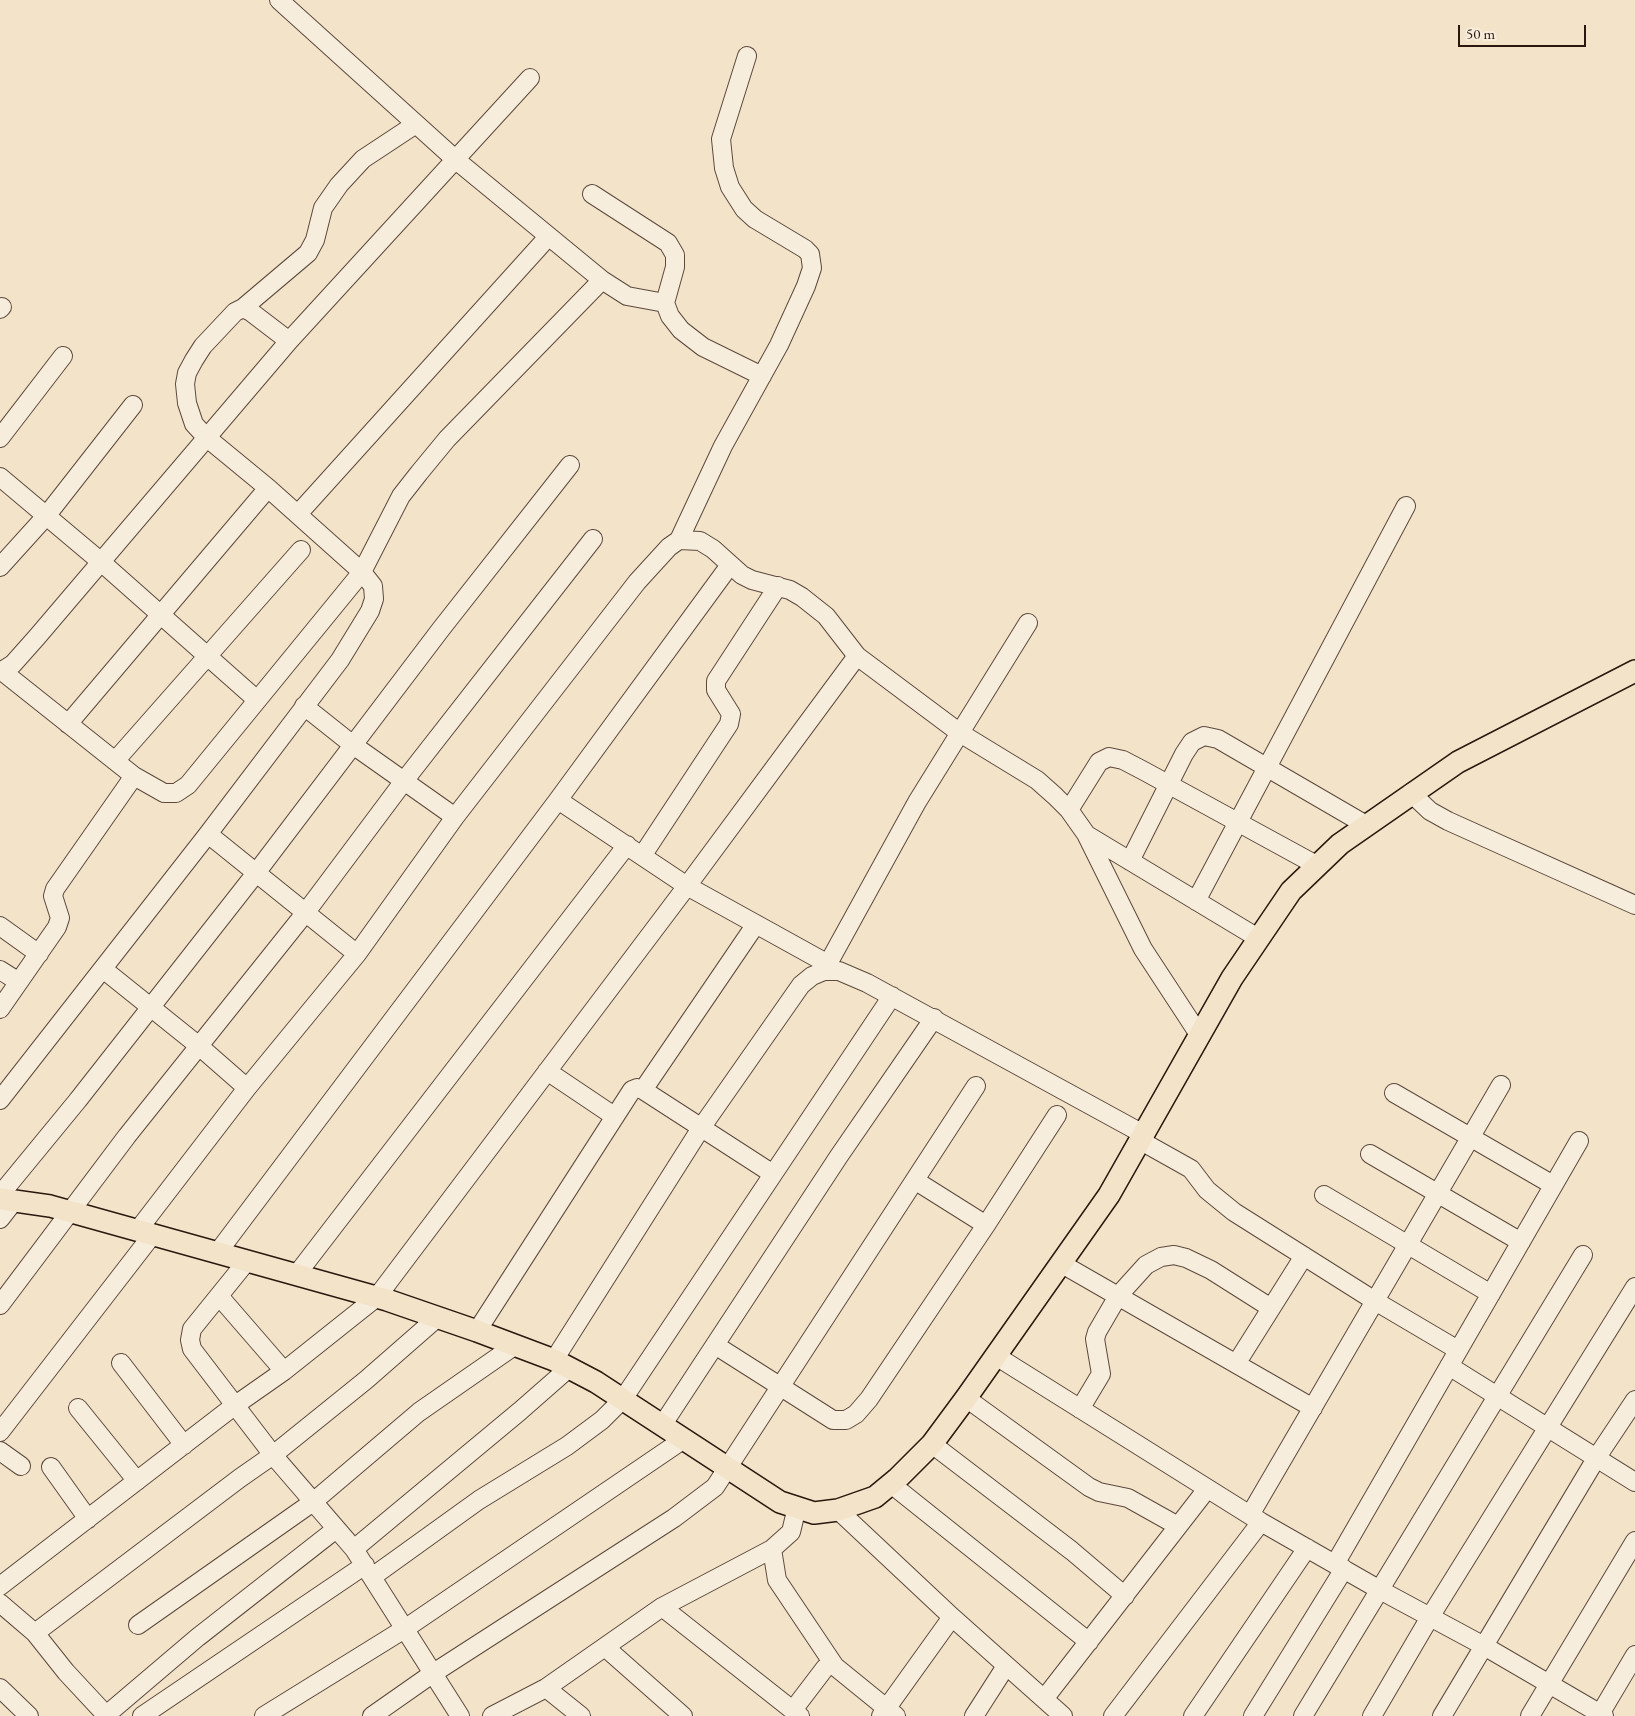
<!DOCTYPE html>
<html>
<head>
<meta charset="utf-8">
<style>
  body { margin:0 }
  #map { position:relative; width:1635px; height:1716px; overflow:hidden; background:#f2e3c9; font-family:"EB Garamond",serif }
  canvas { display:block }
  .scale { position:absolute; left:1458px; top:25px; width:128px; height:22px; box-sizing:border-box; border:2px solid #2b170e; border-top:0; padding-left:6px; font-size:15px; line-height:18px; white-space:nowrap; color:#2b170e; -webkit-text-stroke:4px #f7eddc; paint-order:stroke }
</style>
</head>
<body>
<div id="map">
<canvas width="1635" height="1716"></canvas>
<div class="scale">50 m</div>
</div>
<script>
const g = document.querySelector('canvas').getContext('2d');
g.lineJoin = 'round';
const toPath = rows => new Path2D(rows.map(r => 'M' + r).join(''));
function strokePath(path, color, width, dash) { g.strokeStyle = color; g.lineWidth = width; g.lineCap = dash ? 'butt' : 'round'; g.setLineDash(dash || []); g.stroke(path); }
const minor = toPath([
  [279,0,456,160,602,280,627,296,665,303],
  [592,194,668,243,675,255,675,267,665,303,670,316,681,330,703,347,762,376],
  [243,308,308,253,315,240,323,208,339,185,363,159,416,124],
  [0,309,2,307],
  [0,438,63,356],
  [0,477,100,561,257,700],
  [298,514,548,237],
  [679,540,723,446,779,345,806,286,812,268,810,254,805,249,755,219,744,209,730,187,724,168,721,139,747,56],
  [0,567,47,515,133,405],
  [2,671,134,776,164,793,176,793,188,785,362,572,401,496,419,473,447,439,602,280],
  [0,672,13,664,37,637,289,341,530,78],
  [304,706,353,745,455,817],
  [68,724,268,488],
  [115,761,301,550],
  [1411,793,1430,811,1448,821,1635,905],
  [558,800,687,886,828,964],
  [1069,810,1099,762,1109,757,1123,760,1144,771,1318,866],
  [208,834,357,954],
  [1087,835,1258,938],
  [642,856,729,724,731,714,716,690,716,681,778,586],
  [1130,861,1184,754,1192,742,1204,736,1218,739,1366,825],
  [1196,901,1406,506],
  [0,926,39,954],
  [103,969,199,1046,247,1088],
  [0,970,19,982],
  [824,971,917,802,1028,623],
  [0,1009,57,927,60,918,53,896,55,889,134,776],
  [547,1071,614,1116],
  [643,1090,773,1174],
  [1394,1093,1553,1185],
  [0,1100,208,834,340,660,370,611,374,599,373,586,362,572,268,488,206,437,194,424,187,403,185,384,187,373,194,360,203,346,235,312,243,308,251,312,289,341],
  [1141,1141,1191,1169,1207,1190,1234,1212,1375,1301,1458,1350],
  [1370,1154,1521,1242],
  [916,1181,986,1225],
  [0,1195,78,1100,256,873,441,629,570,465],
  [1324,1195,1491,1294],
  [0,1219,14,1201],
  [138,1230,247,1088,357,954,455,817,637,582,669,547,679,540,700,541,713,549,742,575,752,580,790,590,802,597,826,616,857,656,960,733,1037,780,1055,796,1069,810,1086,834,1143,949,1200,1036],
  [218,1252,558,800,730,565],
  [247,1261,192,1329,190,1340,192,1349,273,1455,354,1549,460,1716],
  [1062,1264,1313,1408],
  [297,1274,627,845],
  [219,1296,284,1371],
  [0,1305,127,1136,306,912,404,781,593,539],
  [477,1331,632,1090,637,1088,643,1090,756,924],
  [715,1345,833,1420,846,1420,856,1414,869,1399,986,1225,1057,1115],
  [996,1356,1261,1522,1380,1590,1484,1646,1604,1716],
  [554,1360,701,1128,801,985,812,976,824,971,839,971,867,983,1145,1135],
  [121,1363,184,1445],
  [1236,1364,1304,1256],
  [1449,1366,1635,1482],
  [966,1398,1089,1487,1099,1492,1128,1498,1178,1526],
  [78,1408,137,1481],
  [1080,1409,1101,1374,1095,1339,1097,1332,1118,1296,1146,1265,1161,1257,1174,1255,1186,1258,1211,1270,1271,1308],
  [663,1424,839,1156,934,1018],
  [0,1432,153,1234],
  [932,1444,1072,1551,1125,1596],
  [0,1451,21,1466],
  [51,1467,88,1519],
  [891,1484,1089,1642],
  [838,1510,952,1617,1063,1716],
  [1250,1515,1501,1085],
  [354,1549,520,1411,569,1368],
  [772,1549,777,1580,834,1665],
  [1335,1564,1579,1141],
  [372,1577,479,1500,567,1446,602,1420,623,1399,892,996],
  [0,1586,234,1406,284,1371,377,1297,687,886,857,656],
  [0,1603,35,1633,66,1672,106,1715],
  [662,1607,800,1716],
  [138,1625,313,1502,419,1412,514,1346],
  [35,1633,240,1478,273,1455,366,1380,438,1317],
  [606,1648,683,1716],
  [0,1688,29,1716],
  [546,1688,581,1716],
  [1044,1699,1207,1489],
  [793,1710,825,1668,832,1664,896,1716],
  [1600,1714,1635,1655],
  [105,1716,198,1637,336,1529],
  [142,1716,365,1565],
  [264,1716,406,1628,684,1439],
  [372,1716,432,1674,674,1518,715,1487,976,1086],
  [492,1716,546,1688,662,1607,772,1549,791,1532,797,1507],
  [881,1716,952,1617],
  [974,1716,1006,1666],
  [1113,1716,1261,1522],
  [1193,1716,1307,1548],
  [1253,1716,1344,1569],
  [1303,1716,1583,1255],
  [1372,1716,1430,1617,1635,1287],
  [1442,1716,1597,1457,1635,1400],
  [1530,1716,1635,1541]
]);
const major = toPath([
  [0,1199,50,1206,387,1300,477,1331,554,1360,596,1382,780,1502,814,1513,838,1510,875,1497,898,1478,932,1444,966,1398,1109,1195,1232,978,1291,891,1340,844,1458,762,1635,671]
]);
strokePath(minor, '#5d4a3d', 20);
strokePath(major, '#2b170e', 24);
strokePath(minor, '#f7eddc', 18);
strokePath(major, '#f2e3c9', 21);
</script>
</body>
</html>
